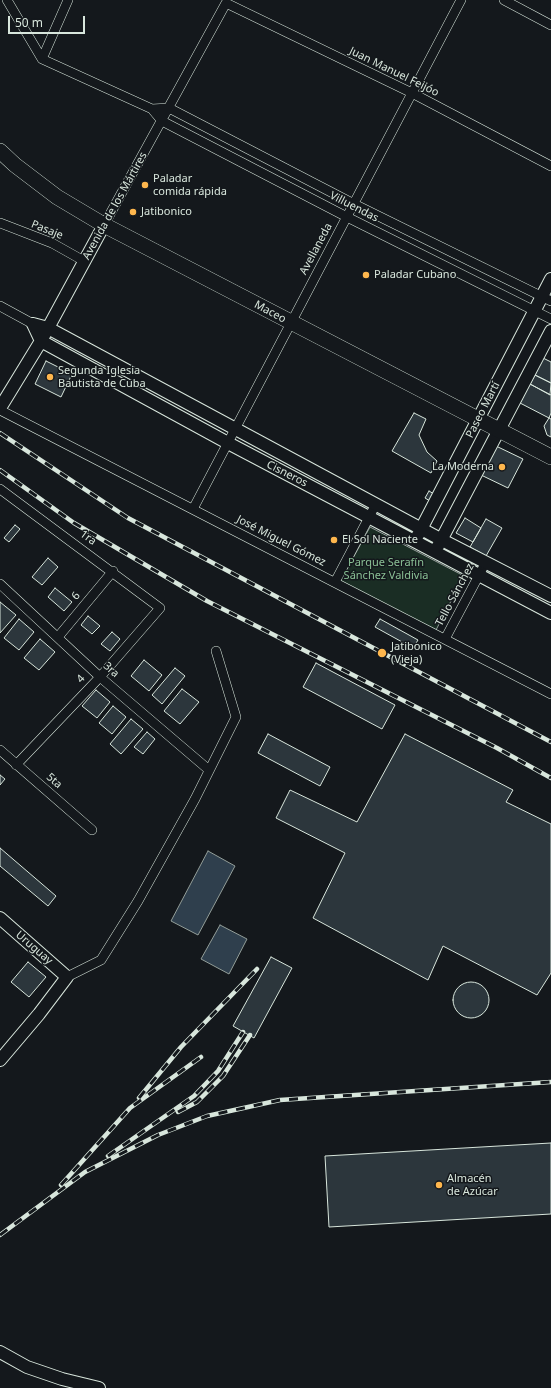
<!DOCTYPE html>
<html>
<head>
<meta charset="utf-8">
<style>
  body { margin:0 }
  #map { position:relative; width:551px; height:1388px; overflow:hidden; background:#14181c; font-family:"Noto Sans",sans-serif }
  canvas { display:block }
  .scale { position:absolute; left:8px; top:16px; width:77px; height:18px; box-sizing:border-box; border:2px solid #d8e6dc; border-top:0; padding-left:5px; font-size:12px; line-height:14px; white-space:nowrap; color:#d8e6dc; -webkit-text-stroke:3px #14181c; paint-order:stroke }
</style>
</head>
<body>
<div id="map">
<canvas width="551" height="1388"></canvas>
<div class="scale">50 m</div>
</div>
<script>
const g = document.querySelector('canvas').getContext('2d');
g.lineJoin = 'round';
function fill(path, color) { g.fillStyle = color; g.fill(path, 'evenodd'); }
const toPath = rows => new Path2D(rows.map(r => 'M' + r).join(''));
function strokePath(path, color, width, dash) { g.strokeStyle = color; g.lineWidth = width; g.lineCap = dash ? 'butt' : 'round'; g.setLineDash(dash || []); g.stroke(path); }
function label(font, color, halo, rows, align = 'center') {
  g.font = font + ' "Noto Sans",sans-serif'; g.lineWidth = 3; g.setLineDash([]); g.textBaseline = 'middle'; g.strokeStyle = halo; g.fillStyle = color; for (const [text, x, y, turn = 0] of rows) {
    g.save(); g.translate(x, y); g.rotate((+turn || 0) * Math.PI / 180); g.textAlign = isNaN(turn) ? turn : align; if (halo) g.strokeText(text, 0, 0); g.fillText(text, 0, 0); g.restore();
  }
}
const green = toPath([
  [370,527,464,576,436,630,340,582,370,527]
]);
fill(green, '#1a2d24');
strokePath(green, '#939e99', 1);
const water = toPath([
  [208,851,235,866,198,935,171,921,208,851],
  [220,925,247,939,229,974,201,959,220,925]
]);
fill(water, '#2f3f4d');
strokePath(water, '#939e99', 1);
const building = toPath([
  [543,358,551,362,551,383,535,375,543,358],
  [46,361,72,374,61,397,35,384,46,361],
  [535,375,551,383,550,395,530,384,535,375],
  [530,384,551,395,551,413,549,418,520,403,530,384],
  [414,413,426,419,419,435,427,452,437,461,431,473,392,451,414,413],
  [549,418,551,419,551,437,547,435,544,426,549,418],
  [496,446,523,459,508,488,481,475,496,446],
  [429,491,434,494,430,501,425,498,429,491],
  [465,518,481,528,473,542,456,533,465,518],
  [486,519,502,528,486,556,470,547,486,519],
  [15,525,20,529,9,542,4,538,15,525],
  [48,558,58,567,42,585,32,577,48,558],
  [55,588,72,602,64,611,48,597,55,588],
  [0,602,16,615,0,633,0,602],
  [88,616,100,626,92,634,81,625,88,616],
  [19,619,34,632,19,650,4,638,19,619],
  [380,619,418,640,413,648,375,627,380,619],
  [112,632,120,639,110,651,101,644,112,632],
  [40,639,55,652,39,670,24,658,40,639],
  [144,660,162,675,149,691,131,676,144,660],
  [316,663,395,705,382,729,303,687,316,663],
  [175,668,185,676,162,704,152,695,175,668],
  [182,689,199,702,180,724,164,711,182,689],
  [96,690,110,702,97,718,82,706,96,690],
  [113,706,126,717,112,734,99,723,113,706],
  [131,719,143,729,121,754,110,744,131,719],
  [147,732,155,739,143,754,134,747,147,732],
  [268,734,330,767,320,786,258,753,268,734],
  [405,734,513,790,506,802,551,824,551,973,537,995,443,946,428,980,313,918,345,853,276,818,290,790,357,822,405,734],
  [0,775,5,779,0,785,0,775],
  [0,848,56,896,48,906,0,866,0,848],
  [271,957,292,968,254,1038,233,1026,271,957],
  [28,962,46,977,29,997,11,982,28,962],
  '453 1000a18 18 0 1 1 36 0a18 18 0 1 1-36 0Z',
  [551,1143,551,1214,329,1227,325,1156,551,1143]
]);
fill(building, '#2c363c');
strokePath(building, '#d8e6dc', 1);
const minor = toPath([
  [7,0,42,59,152,109,162,121,347,217,551,319],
  [504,0,551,25],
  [42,59,68,0],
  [152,109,169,108,354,204,551,301],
  [0,223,52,243,84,261],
  [104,225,226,3,412,93,551,166],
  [0,306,33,324],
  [0,410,551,694],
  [0,489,160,608,100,677,16,765],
  [193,509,461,0],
  [335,582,376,504],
  [0,584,100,677,209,770],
  [58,637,113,571],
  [445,639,486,562],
  [0,750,92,830],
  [67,977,101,960,138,901,195,799,236,717,216,651]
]);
const tertiary = toPath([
  [33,324,41,341,228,443,551,613],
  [33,324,48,328,442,540,551,596],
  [0,408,41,341,104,225],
  [418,535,551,279],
  [438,546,551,331],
  [0,918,67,977,39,1014,0,1060],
  [0,1352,27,1367,62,1379,99,1388]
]);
const trunk = toPath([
  [0,151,15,165,57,197,104,225,551,457]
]);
strokePath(minor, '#d8e6dc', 10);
strokePath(tertiary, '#d8e6dc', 14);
strokePath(trunk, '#d8e6dc', 16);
strokePath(minor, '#14181c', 9);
strokePath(tertiary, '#14181c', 12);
strokePath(trunk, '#14181c', 15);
const rail = toPath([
  [0,433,128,518,551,742],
  [0,470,74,523,207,601,497,748,551,778],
  [139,1098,181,1047,257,969],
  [178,1112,197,1102,223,1076,250,1035],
  [108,1156,194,1096,218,1071,243,1032],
  [61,1185,130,1108,201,1057],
  [0,1235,85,1172,158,1135,207,1116,280,1100,551,1082]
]);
strokePath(rail, '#d8e6dc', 4.5);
strokePath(rail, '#14181c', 3, [9]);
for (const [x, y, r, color] of [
  [145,185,4,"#ffb74d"],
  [133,212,4,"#ffb74d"],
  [366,275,4,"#ffb74d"],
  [50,377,4,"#ffb74d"],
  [502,467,4,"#ffb74d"],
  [334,540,4,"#ffb74d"],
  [382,653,5,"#ffb74d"],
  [439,1185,4,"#ffb74d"]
]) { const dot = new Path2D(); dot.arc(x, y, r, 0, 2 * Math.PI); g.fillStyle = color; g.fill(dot); strokePath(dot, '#14181c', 1.5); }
label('11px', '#d8e6dc', '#14181c', [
  ["Juan Manuel Feijóo",394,72,26],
  ["Avenida de los Mártires",115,206,-61],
  ["Villuendas",354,207,27],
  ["Pasaje",47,230,22],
  ["Avellaneda",316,249,-62],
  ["Maceo",270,312,28],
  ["Paseo Martí",483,410,-63],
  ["Cisneros",287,474,27],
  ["1ra",88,538,36],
  ["José Miguel Gómez",281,541,27],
  ["Tello Sánchez",455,595,-62],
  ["6",76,596,-50],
  ["3ra",111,670,42],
  ["4",81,679,-46],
  ["5ta",54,781,41],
  ["Uruguay",34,948,41]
]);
label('11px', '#d8e6dc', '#14181c', [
  ["Paladar",153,179],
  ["comida rápida",153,192],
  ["Jatibonico",141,212],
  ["Paladar Cubano",374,275],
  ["Segunda Iglesia",58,371],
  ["Bautista de Cuba",58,384],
  ["La Moderna",494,467,"right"],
  ["El Sol Naciente",342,540],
  ["Jatibonico",391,647],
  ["(Vieja)",391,660],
  ["Almacén",447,1179],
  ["de Azúcar",447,1192]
], 'left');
label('11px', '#8ac095', '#14181c', [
  ["Parque Serafín",386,563],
  ["Sánchez Valdivia",386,576]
]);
</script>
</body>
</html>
